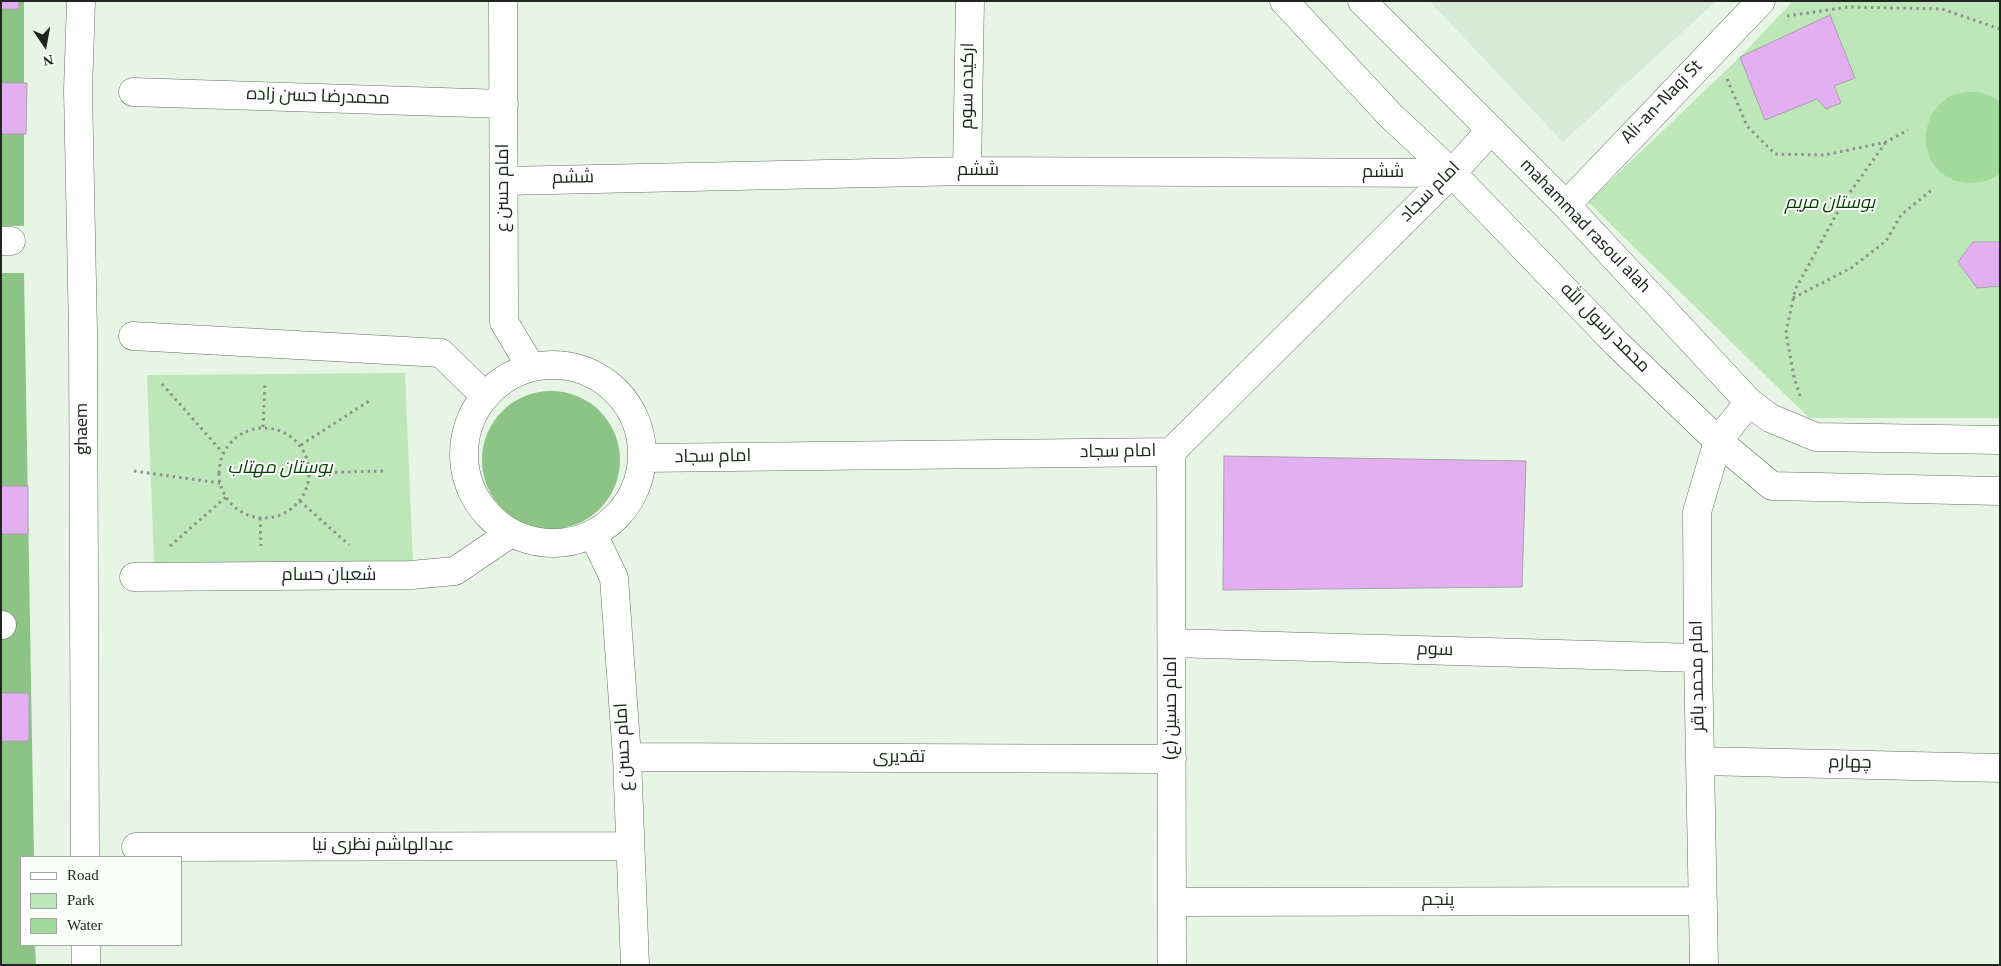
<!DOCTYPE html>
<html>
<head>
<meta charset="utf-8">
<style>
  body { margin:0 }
  #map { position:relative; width:2001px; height:966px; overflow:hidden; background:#e7f5e5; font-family:Georgia,serif }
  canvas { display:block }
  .frame { position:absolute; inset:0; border:2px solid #20251f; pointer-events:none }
  .legend { position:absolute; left:20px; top:856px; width:162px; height:90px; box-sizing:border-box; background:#fbfefb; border:1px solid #a3a7a3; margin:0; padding:6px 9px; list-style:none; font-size:15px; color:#20251f }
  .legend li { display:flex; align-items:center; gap:10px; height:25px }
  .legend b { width:25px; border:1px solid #a3a7a3 }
  .north { position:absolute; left:20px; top:20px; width:50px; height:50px; -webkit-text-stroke:4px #fbfefb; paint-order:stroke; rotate:168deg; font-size:14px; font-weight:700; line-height:20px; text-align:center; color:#20251f }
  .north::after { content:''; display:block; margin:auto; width:18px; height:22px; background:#20251f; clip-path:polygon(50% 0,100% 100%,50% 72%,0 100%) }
</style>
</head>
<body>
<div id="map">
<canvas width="2001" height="966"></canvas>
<div class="frame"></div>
<ul class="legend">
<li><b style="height:6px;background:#fff"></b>Road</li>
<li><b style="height:14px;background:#bee7b9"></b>Park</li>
<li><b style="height:14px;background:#a1da9b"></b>Water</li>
</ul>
<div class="north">N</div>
</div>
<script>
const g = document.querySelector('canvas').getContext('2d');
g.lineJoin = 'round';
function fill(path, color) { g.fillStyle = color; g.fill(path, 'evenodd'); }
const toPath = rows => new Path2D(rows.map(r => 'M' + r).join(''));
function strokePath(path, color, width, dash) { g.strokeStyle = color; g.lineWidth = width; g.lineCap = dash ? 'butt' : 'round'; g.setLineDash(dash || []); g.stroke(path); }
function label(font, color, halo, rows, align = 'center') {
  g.font = font + ' Georgia,Cairo,serif'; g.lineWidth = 4; g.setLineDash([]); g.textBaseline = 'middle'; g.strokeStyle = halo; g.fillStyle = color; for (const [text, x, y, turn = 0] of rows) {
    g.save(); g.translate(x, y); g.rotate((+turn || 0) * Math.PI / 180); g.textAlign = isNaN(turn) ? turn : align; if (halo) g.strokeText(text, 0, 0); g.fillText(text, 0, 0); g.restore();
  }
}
fill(toPath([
  [1429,1,1716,1,1563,142]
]), '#d7ead5');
fill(toPath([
  [1793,1,2000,1,2000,418,1809,418,1588,202,1740,57],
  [405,373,413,563,154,565,147,375]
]), '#bee7b9');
fill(toPath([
  [1,1,24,1,24,226,1,226],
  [1,273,24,273,34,857,21,857,21,945,35,945,36,965,1,965],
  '482 460a69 69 0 1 1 138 0a69 69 0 1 1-138 0Z'
]), '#8cc485');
fill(toPath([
  [1965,92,1980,92,1993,97,2000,102,2000,174,1986,181,1970,183,1955,181,1941,173,1931,161,1926,146,1926,132,1930,117,1939,105,1950,96]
]), '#a1da9b');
const building = toPath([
  [1,1,19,1,19,9,1,9,1,1],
  [1830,15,1855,78,1834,86,1841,103,1826,109,1817,99,1765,120,1740,57,1830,15],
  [1,83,27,83,26,134,1,134,1,83],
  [1973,242,2000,242,2000,286,1977,288,1958,262,1973,242],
  [1224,456,1526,461,1522,587,1223,590,1224,456],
  [1,486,28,486,28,534,1,534,1,486],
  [1,693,29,693,29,741,1,741,1,693]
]);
fill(building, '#e2b0f1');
strokePath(building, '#a99ead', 1);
const minor = toPath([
  [81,1,78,90,83,332,85,857],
  [503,1,504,322,531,367],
  [1284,1,1390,115,1452,173,1617,344,1718,441,1772,486,2000,491],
  [1362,1,1566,205,1749,402,1770,418,1816,437,2000,440],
  [133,92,504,104],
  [967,171,970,1],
  [504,181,967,171,1452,173],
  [1566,205,1761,1],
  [1,241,11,241],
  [133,336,441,353,484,395],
  '464 454a89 89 0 1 1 178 0a89 89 0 1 1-178 0Z',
  [1171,452,1172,965],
  [643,458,1171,452,1452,173,1490,131],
  [593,534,614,578,627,757,635,965],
  [134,577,411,575,455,571,511,533],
  [1,625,2,625],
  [1172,643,1698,658],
  [627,757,1172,759],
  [1701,761,2000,768],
  [136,847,630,846],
  [1172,902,1703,901],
  [86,945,86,965],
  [1704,965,1698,658,1697,512,1718,441,1749,402]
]);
strokePath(minor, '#636f61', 29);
strokePath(toPath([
  [1787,16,1848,7,1942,9,2000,29],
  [1727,79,1747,126,1775,154,1825,155,1886,142,1908,130],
  [1793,298,1851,268,1886,241,1901,215,1934,188],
  [162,384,223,453],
  [1800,396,1794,377,1786,333,1795,290,1843,202,1886,142],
  [263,427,265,384],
  '219 473a45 45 0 1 1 90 0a45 45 0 1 1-90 0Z',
  [301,445,369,401],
  [134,471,220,483],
  [309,473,384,471],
  [300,501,349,545],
  [260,518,261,546],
  [170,546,226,497]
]), '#899388', 3, [2.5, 4]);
strokePath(minor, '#fff', 28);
label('18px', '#20251f', '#fbfefb', [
  ["ارکیده سوم",969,86,-89],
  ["محمدرضا حسن زاده",318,98,2],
  ["Ali-an-Naqi St",1663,103,-46],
  ["ششم",978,171],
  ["ششم",1383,173],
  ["ششم",573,179,-1],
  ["امام حسن ع",504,188,-90],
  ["امام سجاد",1431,193,-45],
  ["mahammad rasoul alah",1584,227,46],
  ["محمد رسول الله",1604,329,45],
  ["ghaem",83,429,-90],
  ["امام سجاد",1118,453,-1],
  ["امام سجاد",713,458,-1],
  ["شعبان حسام",329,576],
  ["سوم",1435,651,2],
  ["امام محمد باقر",1699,676,-91],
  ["امام حسین (ع)",1172,708,-90],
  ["امام حسن ع",625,747,-93],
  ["تقدیری",899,758],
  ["چهارم",1850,764,1],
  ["عبدالهاشم نظری نیا",383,846],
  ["پنجم",1438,901]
]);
label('italic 18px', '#003d00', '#fbfefb', [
  ["بوستان مریم",1830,204],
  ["بوستان مهتاب",280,469]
]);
</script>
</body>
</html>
